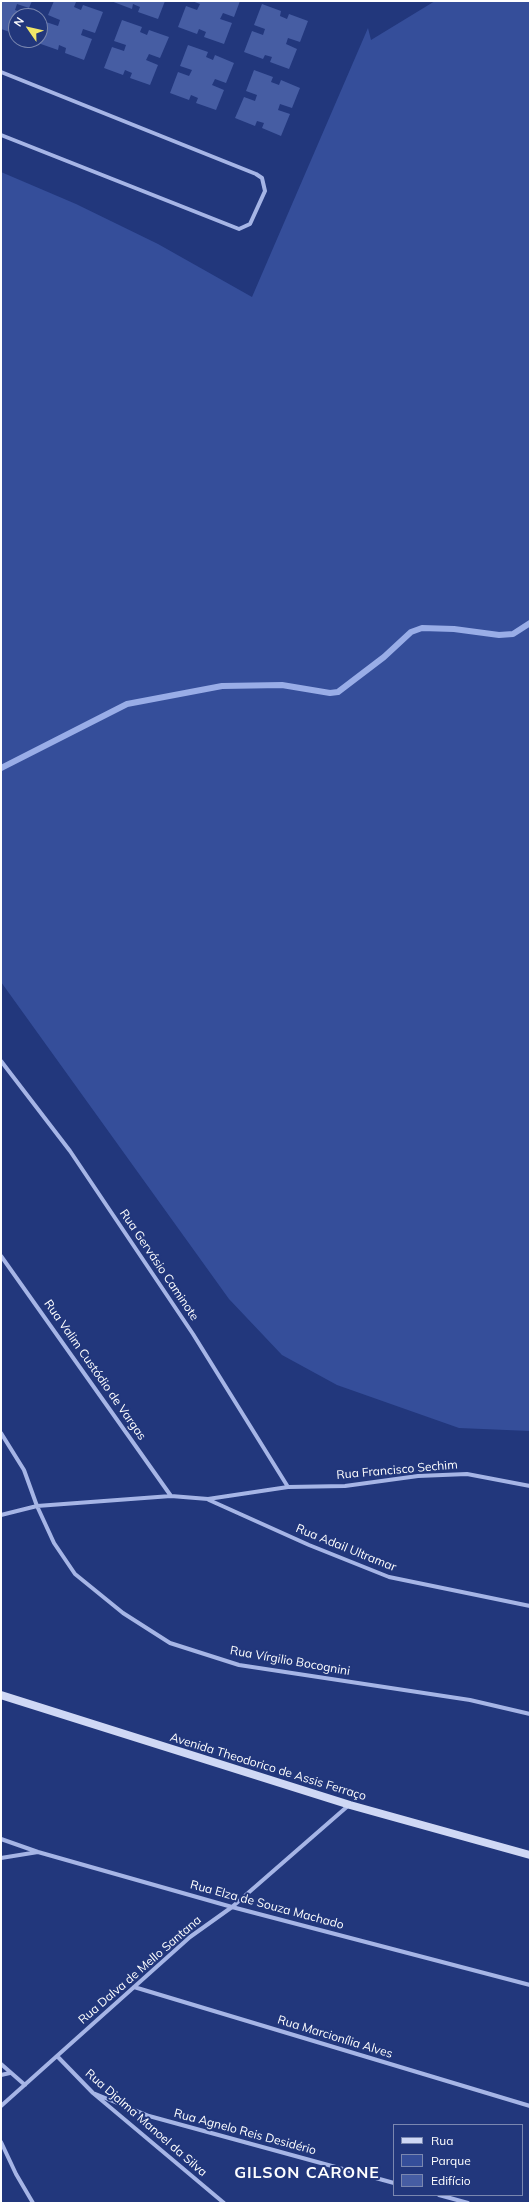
<!DOCTYPE html>
<html>
<head>
<meta charset="utf-8">
<style>
  body { margin:0 }
  #map { position:relative; width:531px; height:2204px; overflow:hidden; background:#22377c; font-family:Mulish,sans-serif }
  canvas { display:block }
  .frame { position:absolute; inset:0; border:2px solid #fff; pointer-events:none }
  .legend { position:absolute; left:393px; top:2124px; width:130px; height:72px; box-sizing:border-box; background:#22377c; border:1px solid #7a87b0; margin:0; padding:5px 7px; list-style:none; font-size:12px; color:#fff }
  .legend li { display:flex; align-items:center; gap:8px; height:20px }
  .legend b { width:20px; border:1px solid #7a87b0 }
  .north { position:absolute; left:8px; top:8px; width:40px; height:40px; box-sizing:border-box; background:#22377c; border:1px solid #7a87b0; border-radius:50%; rotate:304deg; font-size:11px; font-weight:700; line-height:16px; text-align:center; color:#fff }
  .north::after { content:''; display:block; margin:auto; width:14px; height:18px; background:#f1e668; clip-path:polygon(50% 0,100% 100%,50% 72%,0 100%) }
</style>
</head>
<body>
<div id="map">
<canvas width="531" height="2204"></canvas>
<div class="frame"></div>
<ul class="legend">
<li><b style="height:5px;background:#cfd8f5"></b>Rua</li>
<li><b style="height:11px;background:#354e9a"></b>Parque</li>
<li><b style="height:11px;background:#465da3"></b>Edifício</li>
</ul>
<div class="north">N</div>
</div>
<script>
const g = document.querySelector('canvas').getContext('2d');
g.lineJoin = 'round';
function fill(path, color) { g.fillStyle = color; g.fill(path, 'evenodd'); }
const toPath = rows => new Path2D(rows.map(r => 'M' + r).join(''));
function strokePath(path, color, width, dash) { g.strokeStyle = color; g.lineWidth = width; g.lineCap = dash ? 'butt' : 'round'; g.setLineDash(dash || []); g.stroke(path); }
function label(font, color, halo, rows, align = 'center') {
  g.font = font + ' Mulish,sans-serif'; g.lineWidth = 4; g.setLineDash([]); g.textBaseline = 'middle'; g.strokeStyle = halo; g.fillStyle = color; for (const [text, x, y, turn = 0] of rows) {
    g.save(); g.translate(x, y); g.rotate((+turn || 0) * Math.PI / 180); g.textAlign = isNaN(turn) ? turn : align; if (halo) g.strokeText(text, 0, 0); g.fillText(text, 0, 0); g.restore();
  }
}
fill(toPath([
  [435,1,530,1,530,1431,459,1428,337,1385,282,1355,229,1299,1,982,1,172,76,204,158,244,252,297,368,28,371,40]
]), '#354e9a');
strokePath(toPath([
  [1,768,127,704,222,686,282,685,330,693,338,692,384,657,411,632,422,628,454,629,499,635,513,634,530,623]
]), '#99ade7', 6);
fill(toPath([
  [1,1,32,1,29,8,17,4,15,10,26,14,26,16,16,16,16,34,1,29],
  [54,1,73,1,76,2,74,7,81,10,83,5,103,12,95,33,83,29,81,35,92,39,84,60,65,53,66,48,59,45,58,50,38,43,46,22,58,26,60,20,48,15],
  [111,1,165,1,158,19,138,12,140,7,133,4,132,9],
  [192,1,240,1,234,17,223,13,220,19,232,23,224,44,204,37,206,32,199,29,197,34,178,27,186,6,197,10,200,4],
  [262,4,281,11,280,16,287,19,289,14,308,21,300,42,288,38,286,44,297,49,289,69,270,62,272,57,265,55,263,59,244,52,252,31,263,35,265,29,254,25],
  [122,20,142,27,140,32,147,35,149,30,169,37,160,58,149,54,146,60,158,65,150,85,130,78,132,73,125,70,123,75,104,68,112,47,124,51,126,45,114,41],
  [188,45,208,52,206,57,213,60,215,55,234,63,226,83,215,79,212,85,224,90,216,110,196,103,198,98,191,95,189,100,170,93,178,72,189,76,192,70,180,66],
  [254,70,273,77,271,82,279,85,281,80,300,88,292,108,280,104,278,110,290,114,281,136,262,128,264,123,257,121,255,126,235,118,244,97,255,101,257,95,246,91]
]), '#465da3');
strokePath(toPath([
  [1,72,256,174,262,178,265,191,250,224,239,229,1,135],
  [1,1061,70,1151,193,1334,288,1487],
  [1,1256,171,1496],
  [1,1433,24,1470,37,1506,54,1543,75,1574,123,1613,170,1643,239,1665,470,1700,530,1714],
  [209,1500,309,1545,389,1577,530,1606],
  [1,1515,37,1506,171,1496,208,1499,288,1487,345,1486,418,1476,467,1474,530,1486],
  [1,1839,38,1852,232,1907,530,1985],
  [1,1858,38,1852],
  [134,1987,530,2106],
  [57,2056,93,2093,224,2203],
  [1,2064,25,2085],
  [1,2075,10,2073],
  [93,2093,149,2116,394,2183],
  [1,2106,190,1937,232,1907,349,1805],
  [1,2142,16,2174,33,2203],
  [439,2195,468,2203]
]), '#a6b5e6', 4);
strokePath(toPath([
  [1,1695,350,1805,530,1855]
]), '#cfd8f5', 8);
label('12px', '#fff', '#22377c', [
  ["Rua Gervásio Caminote",159,1265,56],
  ["Rua Valim Custódio de Vargas",95,1370,55],
  ["Rua Francisco Sechim",397,1470,-5],
  ["Rua Adail Ultramar",346,1548,22],
  ["Rua Vírgilio Bocognini",290,1661,10],
  ["Avenida Theodorico de Assis Ferraço",268,1767,17],
  ["Rua Elza de Souza Machado",267,1905,15],
  ["Rua Dalva de Mello Santana",140,1970,-41],
  ["Rua Marcionília Alves",335,2037,17],
  ["Rua Djalma Manoel da Silva",146,2123,41],
  ["Rua Agnelo Reis Desidério",245,2132,15]
]);
g.letterSpacing = '1px';
label('bold 16px', '#fff', '#22377c', [
  ["GILSON CARONE",307,2173]
]);
g.letterSpacing = '0px';
</script>
</body>
</html>
